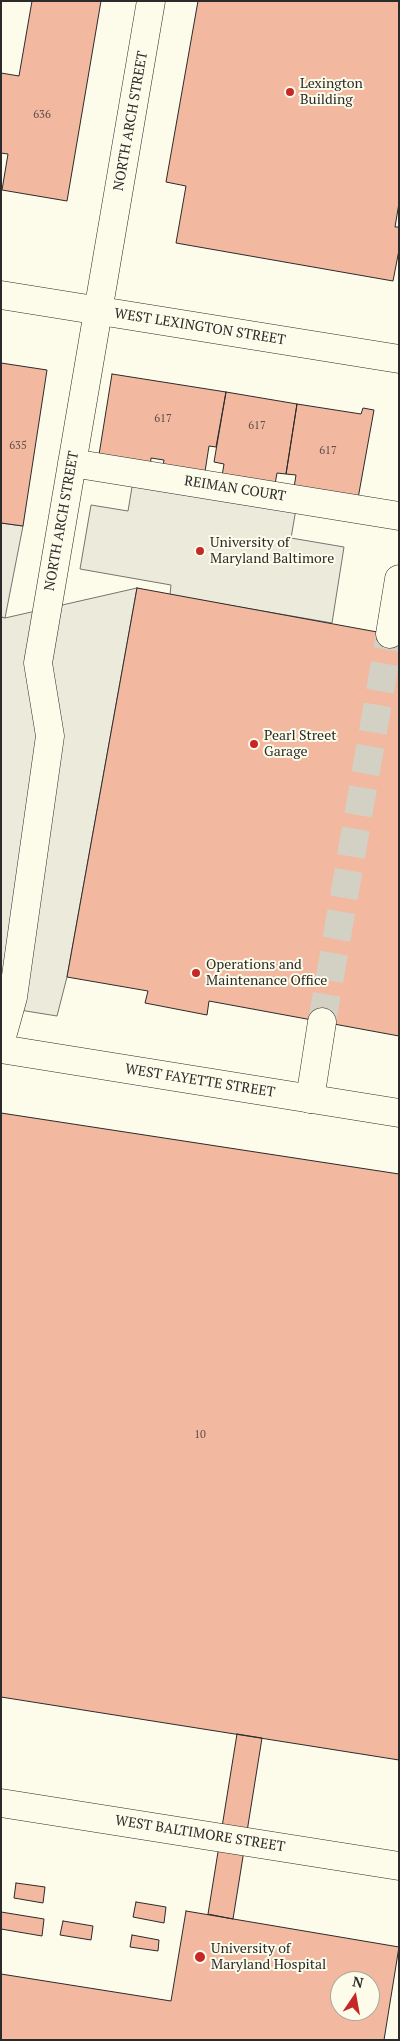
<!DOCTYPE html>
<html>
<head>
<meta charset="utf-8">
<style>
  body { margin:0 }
  #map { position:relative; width:400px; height:2041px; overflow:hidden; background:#fdfbea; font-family:"PT Serif",serif }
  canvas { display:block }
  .frame { position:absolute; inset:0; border:2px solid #2b2b2b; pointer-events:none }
  .north { position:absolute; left:330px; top:1971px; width:50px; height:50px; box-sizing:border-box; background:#fdfbea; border:1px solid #a9a89e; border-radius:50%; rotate:12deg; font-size:14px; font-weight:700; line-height:20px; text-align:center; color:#2b2b2b }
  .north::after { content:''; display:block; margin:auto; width:18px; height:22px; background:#c62828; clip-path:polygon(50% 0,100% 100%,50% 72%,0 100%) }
</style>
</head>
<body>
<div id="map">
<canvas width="400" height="2041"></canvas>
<div class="frame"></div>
<div class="north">N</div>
</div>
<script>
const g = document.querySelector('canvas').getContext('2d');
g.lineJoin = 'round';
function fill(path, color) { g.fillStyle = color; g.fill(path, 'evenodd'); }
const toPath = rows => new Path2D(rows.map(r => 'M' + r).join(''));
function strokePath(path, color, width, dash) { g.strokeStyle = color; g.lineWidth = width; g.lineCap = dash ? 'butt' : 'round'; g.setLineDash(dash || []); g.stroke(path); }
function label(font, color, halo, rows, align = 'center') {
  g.font = font + ' "PT Serif",serif'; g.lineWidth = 4; g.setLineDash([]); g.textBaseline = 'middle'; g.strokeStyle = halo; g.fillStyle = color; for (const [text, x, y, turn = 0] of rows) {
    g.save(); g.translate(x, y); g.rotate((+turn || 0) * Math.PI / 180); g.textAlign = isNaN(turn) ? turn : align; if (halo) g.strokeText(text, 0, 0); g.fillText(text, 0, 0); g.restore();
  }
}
const green = toPath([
  [133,481,296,509,291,538,344,547,332,623,170,595,171,585,80,569,91,505,128,511,133,481],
  [1,523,23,526,5,618,1,617,1,523]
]);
fill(green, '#ecebdb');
strokePath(green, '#74746e', 1);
const parking = toPath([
  [137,588,67,977,57,1016,1,1007,1,617,5,618,137,588]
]);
fill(parking, '#eceadb');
strokePath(parking, '#74746e', 1);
const building = toPath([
  [32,1,101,1,67,201,2,190,8,154,1,153,1,73,19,76,32,1],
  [198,1,399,1,399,203,395,227,399,227,399,250,393,281,176,243,186,186,166,182,198,1],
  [1,363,47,370,23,526,1,523,1,363],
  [112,374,226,392,216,447,209,446,204,478,162,471,164,460,151,458,150,469,98,461,112,374],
  [226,392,297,404,286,474,277,473,274,490,221,482,224,464,214,462,226,392],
  [297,404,361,414,363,408,374,410,357,504,293,494,296,475,286,474,297,404],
  [137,588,399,636,399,1036,209,1001,207,1015,145,1003,148,991,67,977,137,588],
  [1,1113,399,1174,399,1760,1,1697,1,1113],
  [237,1734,262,1738,233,1919,208,1914,237,1734],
  [16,1883,45,1887,43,1903,14,1898,16,1883],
  [136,1902,166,1907,164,1923,133,1917,136,1902],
  [186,1911,399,1947,384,2040,1,2040,1,1974,171,2001,186,1911],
  [340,1981,370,1981,370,2011,340,2011,340,1981],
  [1,1912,44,1919,42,1936,1,1929,1,1912],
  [63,1921,93,1926,91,1940,60,1935,63,1921],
  [132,1935,159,1940,158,1951,130,1947,132,1935]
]);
fill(building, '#f2b8a0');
strokePath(building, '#2b2b2b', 1);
strokePath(toPath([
  [322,1022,390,634]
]), '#d3d1c4', 28, [28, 14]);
const street = toPath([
  [1,295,399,359],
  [72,463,399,516],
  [390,634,399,579],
  [1,1040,13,997,50,736,38,663,151,1],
  [310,1099,322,1022]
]);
const secondary = toPath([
  [1,1049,399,1113],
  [1,1803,399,1866]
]);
strokePath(street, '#2b2b2b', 29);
strokePath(secondary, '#2b2b2b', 29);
strokePath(street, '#fdfbea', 28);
strokePath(secondary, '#fdfbea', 28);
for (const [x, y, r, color] of [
  [290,92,5,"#c62828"],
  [200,551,5,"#c62828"],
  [254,744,5,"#c62828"],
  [196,973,5,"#c62828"],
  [200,1957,6,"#c62828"]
]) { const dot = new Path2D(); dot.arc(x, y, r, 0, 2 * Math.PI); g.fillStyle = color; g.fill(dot); strokePath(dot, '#fdfbea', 2); }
label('11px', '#5d4e48', null, [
  ["636",42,115],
  ["617",163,419],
  ["617",257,426],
  ["635",18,446],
  ["617",328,451],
  ["10",200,1435]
]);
label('14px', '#2b2b2b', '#fdfbea', [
  ["Lexington",300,84],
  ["Building",300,100],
  ["University of",210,543],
  ["Maryland Baltimore",210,559],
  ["Pearl Street",264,736],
  ["Garage",264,752],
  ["Operations and",206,965],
  ["Maintenance Office",206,981],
  ["University of",211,1949],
  ["Maryland Hospital",211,1965]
], 'left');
label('14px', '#2b2b2b', '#fdfbea', [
  ["NORTH ARCH STREET",131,121,-80],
  ["WEST LEXINGTON STREET",200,327,9],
  ["REIMAN COURT",235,489,9],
  ["NORTH ARCH STREET",62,521,-80],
  ["WEST FAYETTE STREET",200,1081,9],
  ["WEST BALTIMORE STREET",200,1834,9]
]);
</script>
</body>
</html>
